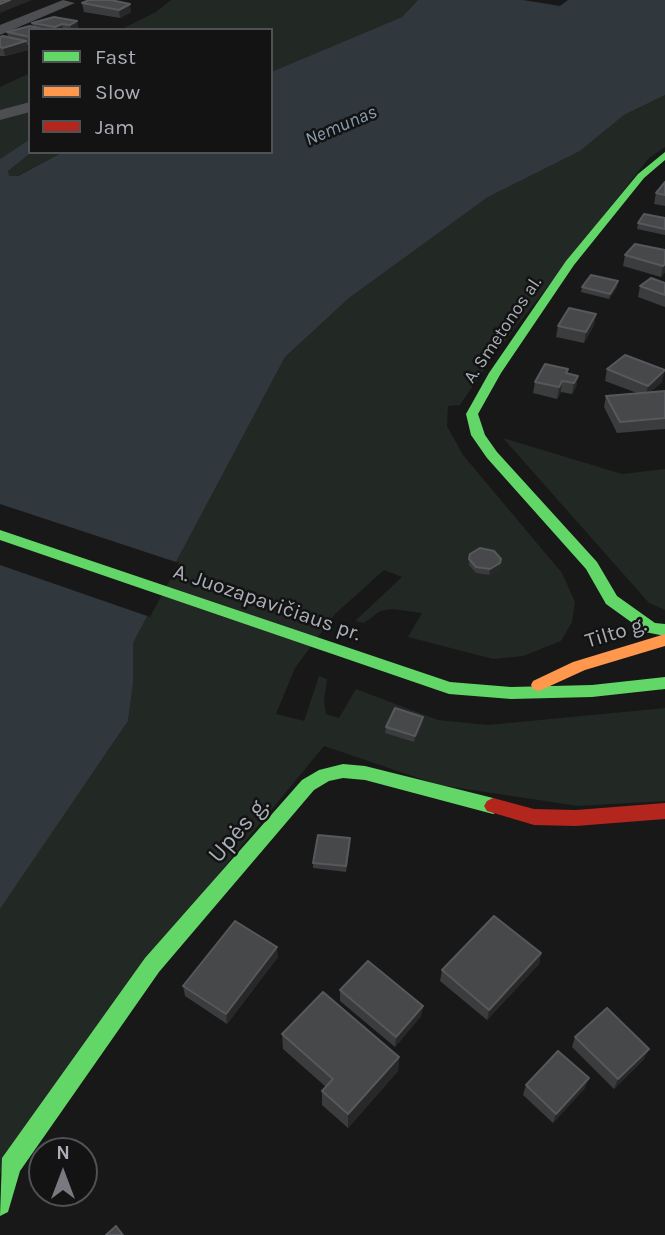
<!DOCTYPE html>
<html>
<head>
<meta charset="utf-8">
<style>
  body { margin:0 }
  #map { position:relative; width:665px; height:1235px; overflow:hidden; background:#181819; font-family:Karla,sans-serif }
  canvas { display:block }
  .legend { position:absolute; left:28px; top:28px; width:245px; height:126px; box-sizing:border-box; background:#131314; border:2px solid #505155; margin:0; padding:9px 12px; list-style:none; font-size:21px; color:#abafb7 }
  .legend li { display:flex; align-items:center; gap:14px; height:35px }
  .legend b { width:35px; border:2px solid #505155 }
  .north { position:absolute; left:28px; top:1137px; width:70px; height:70px; box-sizing:border-box; background:#131314; border:2px solid #505155; border-radius:50%; rotate:0deg; font-size:19px; font-weight:700; line-height:28px; text-align:center; color:#abafb7 }
  .north::after { content:''; display:block; margin:auto; width:24px; height:32px; background:#787a80; clip-path:polygon(50% 0,100% 100%,50% 72%,0 100%) }
</style>
</head>
<body>
<div id="map">
<canvas width="665" height="1235"></canvas>
<ul class="legend">
<li><b style="height:9px;background:#63d668"></b>Fast</li>
<li><b style="height:9px;background:#ff974d"></b>Slow</li>
<li><b style="height:9px;background:#b3261e"></b>Jam</li>
</ul>
<div class="north">N</div>
</div>
<script>
const g = document.querySelector('canvas').getContext('2d');
g.lineJoin = 'round';
function fill(path, color) { g.fillStyle = color; g.fill(path, 'evenodd'); }
const toPath = rows => new Path2D(rows.map(r => 'M' + r).join(''));
function strokePath(path, color, width, dash) { g.strokeStyle = color; g.lineWidth = width; g.lineCap = dash ? 'butt' : 'round'; g.setLineDash(dash || []); g.stroke(path); }
function label(font, color, halo, rows, align = 'center') {
  g.font = font + ' Karla,sans-serif'; g.lineWidth = 5; g.setLineDash([]); g.textBaseline = 'middle'; g.strokeStyle = halo; g.fillStyle = color; for (const [text, x, y, turn = 0] of rows) {
    g.save(); g.translate(x, y); g.rotate((+turn || 0) * Math.PI / 180); g.textAlign = isNaN(turn) ? turn : align; if (halo) g.strokeText(text, 0, 0); g.fillText(text, 0, 0); g.restore();
  }
}
fill(toPath([
  [171,0,418,0,402,17,271,72,271,30,120,30,156,12],
  [30,73,30,139,0,159,0,87],
  [665,95,665,147,649,158,497,351,460,405,448,406,447,426,463,455,562,573,575,602,572,622,561,641,523,656,493,659,408,637,422,613,392,609,380,611,364,623,355,621,402,577,384,570,335,614,295,668,276,714,304,721,319,676,327,679,324,701,326,714,339,718,356,689,438,720,488,725,665,708,665,801,578,806,439,785,324,746,155,951,0,1174,0,909,128,721,133,684,133,643,285,357,349,298,488,197,580,151,624,115],
  [32,152,63,152,17,176,8,176,8,171],
  [503,438,622,474,665,469,665,610,649,603]
]), '#222823');
fill(toPath([
  [418,0,523,0,560,6,568,0,665,0,665,95,624,115,580,151,488,197,349,298,285,357,133,643,133,684,128,721,0,909,0,159,30,139,32,152,8,171,9,176,18,176,63,152,271,152,271,72,402,17]
]), '#31383d');
fill(toPath([
  [0,504,179,563,150,617,0,565]
]), '#181819');
fill(toPath([
  [63,0,75,3,0,35,0,25,63,0],
  [30,102,30,112,0,120,0,110,30,102]
]), '#4d4e51');
fill(toPath([
  [665,152,665,160,644,178,574,265,501,373,478,414,485,435,497,452,597,562,617,596,655,623,665,624,665,636,645,632,606,604,586,569,487,458,471,435,466,414,489,373,566,261,638,174,665,152],
  [0,530,450,682,511,687,592,685,665,677,665,689,592,697,511,699,449,694,0,540,0,530],
  [343,764,365,766,493,798,499,801,502,806,499,811,493,814,365,780,343,778,329,781,314,790,159,972,20,1171,8,1212,0,1216,2,1158,145,958,302,780,319,770,343,764]
]), '#63d668');
fill(toPath([
  [665,634,665,646,585,670,539,691,533,689,531,685,533,681,573,662,665,634]
]), '#ff974d');
fill(toPath([
  [493,798,534,809,576,810,665,803,665,819,576,826,534,825,487,811,484,806,487,801,493,798]
]), '#b3261e');
fill(toPath([
  [82,3,131,12,120,18,84,12],
  [54,17,79,30,30,30,30,45,27,45,28,50,5,56,0,56,0,37,8,37,7,32,33,27,32,23],
  [665,182,665,206,654,204,656,193],
  [665,218,665,235,637,229,638,223],
  [665,250,665,272,661,277,623,266,625,255],
  [665,283,665,307,638,297,640,286],
  [582,287,617,287,609,299,581,292],
  [596,314,594,325,584,343,556,337,558,326],
  [607,369,662,382,650,392,665,391,665,429,617,433,604,407,606,396,637,393,605,381],
  [567,374,578,376,576,387,572,394,561,392,557,399,533,393,535,382],
  [469,559,501,559,499,569,489,575,476,573,469,565],
  [423,723,414,742,385,733,386,727],
  [350,844,346,872,313,868,313,863],
  [541,953,539,964,487,1020,440,981,442,970],
  [278,957,227,1024,185,996,183,986],
  [340,990,423,1006,421,1016,395,1047,340,1001],
  [282,1034,399,1057,398,1071,348,1128,322,1105,322,1091,326,1087,283,1049],
  [575,1037,644,1059,614,1089,572,1047],
  [526,1085,585,1088,553,1123,523,1095]
]), '#3a3c3d');
fill(toPath([
  [10,0,32,0,0,13,0,4],
  [130,4,131,12,120,18,119,10],
  [77,21,79,30,71,30,70,25],
  [62,24,63,30,55,30,55,27],
  [26,41,28,50,5,56,3,48],
  [665,264,665,272,661,277,663,266],
  [618,281,617,287,609,299,610,294],
  [596,314,594,325,584,343,586,332],
  [665,370,662,382,645,397,648,386],
  [578,376,576,387,572,394,574,383],
  [562,381,561,392,557,399,559,387],
  [500,563,499,569,489,575,490,569],
  [423,717,423,723,414,742,415,736],
  [277,947,278,957,227,1024,226,1014],
  [541,953,539,964,487,1020,489,1010],
  [423,1006,421,1016,395,1047,396,1037],
  [649,1049,644,1059,614,1089,618,1079],
  [399,1057,398,1071,348,1128,348,1114],
  [589,1078,585,1088,553,1123,556,1114]
]), '#282829');
const building = toPath([
  [0,0,10,0,0,4,0,0],
  [89,0,111,0,130,4,119,10,82,3,89,0],
  [54,17,77,21,70,25,62,24,55,27,32,23,54,17],
  [30,26,47,30,30,30,30,37,7,32,30,26],
  [3,36,26,41,3,48,0,47,0,37,3,36],
  [665,182,665,195,656,193,665,182],
  [644,214,665,218,665,229,638,223,644,214],
  [635,244,665,250,665,264,663,266,625,255,635,244],
  [591,275,618,281,610,294,582,287,591,275],
  [651,278,665,283,665,295,640,286,651,278],
  [569,308,596,314,586,332,558,326,569,308],
  [625,355,665,370,648,386,607,369,625,355],
  [545,364,568,369,566,373,578,376,574,383,562,381,559,387,535,382,545,364],
  [665,391,665,418,620,422,606,396,665,391],
  [480,548,494,551,501,559,500,563,490,569,476,567,469,559,470,554,480,548],
  [395,708,423,717,415,736,386,727,395,708],
  [318,835,350,838,346,866,313,863,318,835],
  [494,916,541,953,489,1010,442,970,494,916],
  [235,921,277,947,226,1014,183,986,235,921],
  [368,961,423,1006,396,1037,340,990,368,961],
  [323,992,399,1057,348,1114,322,1091,333,1079,282,1034,323,992],
  [607,1008,649,1049,618,1079,575,1037,607,1008],
  [558,1051,589,1078,556,1114,526,1085,558,1051],
  [116,1226,123,1235,106,1235,116,1226]
]);
fill(building, '#47484a');
strokePath(building, '#56585b', 2);
label('18px', '#abafb7', '#131314', [
  ["A. Smetonos al.",503,330,-56]
]);
label('italic 19px', '#879dae', '#131314', [
  ["Nemunas",341,126,-23]
]);
label('21px', '#abafb7', '#131314', [
  ["A. Juozapavičiaus pr.",267,603,19],
  ["Tilto g.",616,633,-17]
]);
label('24px', '#abafb7', '#131314', [
  ["Upės g.",239,830,-49]
]);
</script>
</body>
</html>
